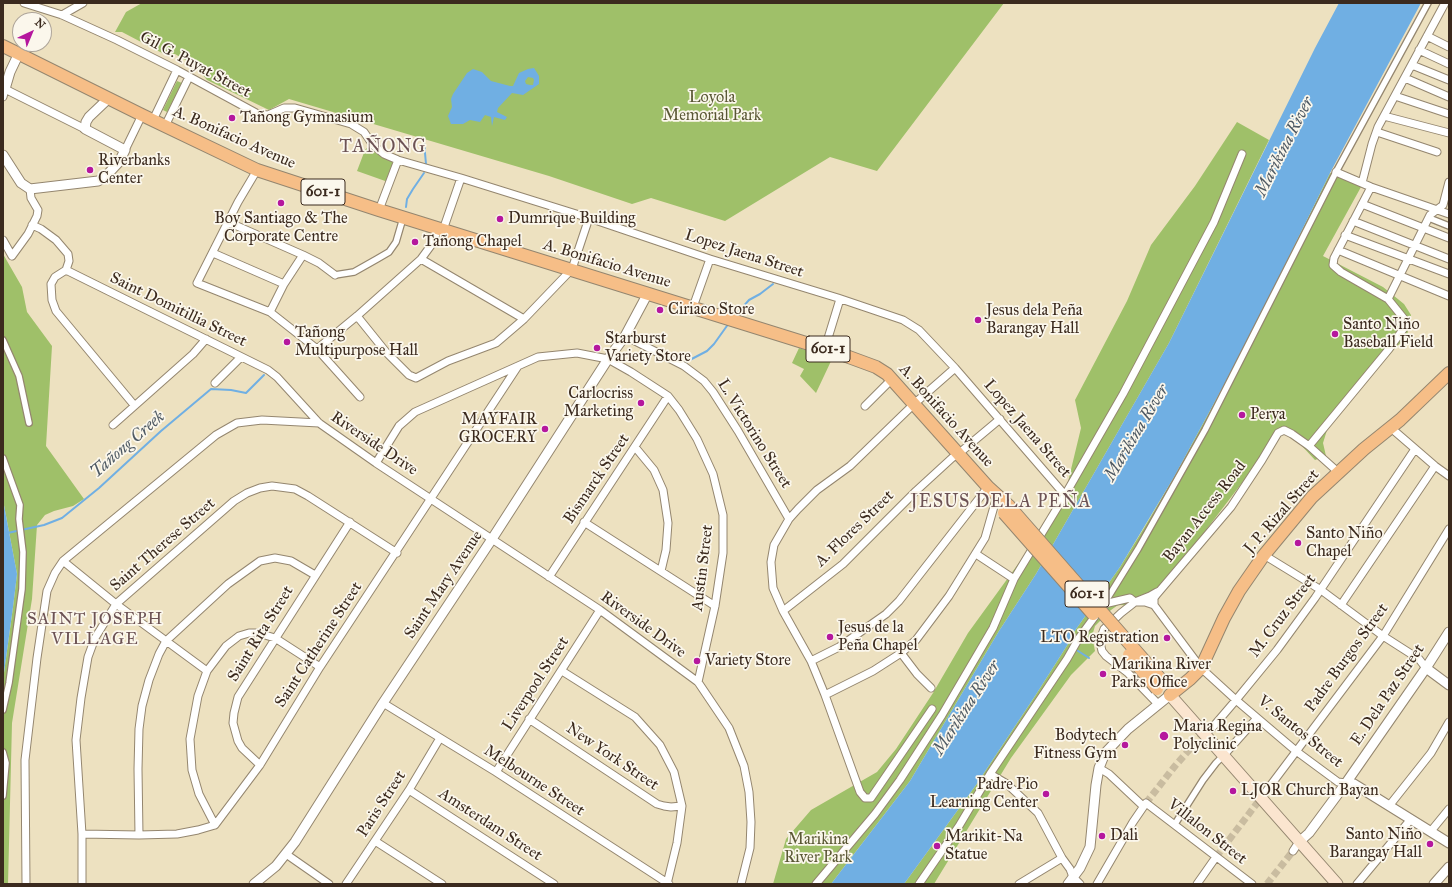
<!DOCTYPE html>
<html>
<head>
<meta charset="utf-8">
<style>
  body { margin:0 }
  #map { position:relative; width:1452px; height:887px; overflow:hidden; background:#ede1c0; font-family:"IM FELL Great Primer",serif }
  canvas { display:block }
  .frame { position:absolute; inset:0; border:4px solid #3b2a1e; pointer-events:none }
  .north { position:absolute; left:12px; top:12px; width:40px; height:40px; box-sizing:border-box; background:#fbf7ec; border:1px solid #aea59a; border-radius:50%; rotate:44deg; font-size:11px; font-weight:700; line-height:16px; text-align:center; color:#3b2a1e }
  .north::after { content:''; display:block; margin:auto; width:14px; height:18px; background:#b5179e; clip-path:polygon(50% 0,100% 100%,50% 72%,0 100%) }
</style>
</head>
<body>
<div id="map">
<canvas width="1452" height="887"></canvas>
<div class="frame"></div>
<div class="north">N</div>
</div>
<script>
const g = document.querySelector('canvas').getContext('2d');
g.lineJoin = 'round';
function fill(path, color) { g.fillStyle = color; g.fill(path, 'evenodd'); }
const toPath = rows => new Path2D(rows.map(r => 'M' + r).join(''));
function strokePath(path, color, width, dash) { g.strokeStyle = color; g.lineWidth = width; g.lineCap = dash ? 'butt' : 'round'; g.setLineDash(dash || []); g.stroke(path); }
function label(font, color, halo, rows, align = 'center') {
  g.font = font + ' "IM FELL Great Primer",serif'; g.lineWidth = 3.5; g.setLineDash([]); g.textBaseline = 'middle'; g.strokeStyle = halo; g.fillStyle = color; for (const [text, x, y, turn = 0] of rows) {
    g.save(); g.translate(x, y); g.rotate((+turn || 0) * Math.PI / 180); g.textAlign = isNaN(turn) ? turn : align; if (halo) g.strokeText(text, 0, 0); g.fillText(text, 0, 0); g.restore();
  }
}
fill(toPath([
  [142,3,1004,3,877,171,830,157,725,221,651,198,632,204,549,176,289,99,269,110,207,80,202,74,200,69,175,54,164,54,122,32,115,32,126,12],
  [177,81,182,83,167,112,163,110],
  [1237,122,1269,140,1169,343,1036,574,999,631,910,781,831,884,773,884,786,839,811,810,877,772,896,749,933,693,968,633,1029,549,1067,486,1081,428,1075,400,1127,301,1151,245,1195,186],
  [369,146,374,152,395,162,388,182,357,171,365,150],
  [1330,173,1361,187,1323,256,1383,287,1404,304,1411,315,1407,336,1332,414,1323,443,1326,456,1315,460,1301,445,1282,432,1281,436,1251,471,1148,606,1118,605,1111,610,1095,626,1092,636,1095,651,1071,675,1011,758,934,884,904,884,976,785,1035,696,1068,644,1074,632,1120,567,1144,528,1174,477,1245,346],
  [3,254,22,287,27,312,52,346,46,446,84,499,73,506,54,511,45,515,37,525,32,599,12,723,8,884,3,884,3,680,13,607,17,574,3,500],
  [799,348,832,359,816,393,800,376,804,369,792,363]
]), '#9fc069');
fill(toPath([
  [1339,3,1421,3,1330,173,1245,346,1174,477,1120,567,1074,632,1068,644,1035,696,976,785,904,884,831,884,910,781,999,631,1036,574,1169,343,1315,48],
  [534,68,539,76,539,84,523,95,512,93,498,108,497,112,507,117,505,120,494,117,492,126,491,117,485,115,480,122,470,120,463,124,451,124,448,116,452,107,451,99,453,94,467,73,473,69,482,72,491,81,510,86,513,86,519,73,528,69],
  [528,77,533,78,534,80,533,85,530,85,526,84,525,81],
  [3,500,17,574,13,607,3,680]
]), '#70afe3');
strokePath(toPath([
  [424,142,426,164],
  [406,207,407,199,413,189,424,173],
  [734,317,749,300,760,294,773,284],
  [684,363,707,351,714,344,729,323],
  [3,534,44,525,62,518,99,488,161,431,211,389,231,390,246,393,264,375],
  [1075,649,1089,658]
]), '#70afe3', 2);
strokePath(toPath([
  [1146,803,1175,766,1204,733],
  [1216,857,1261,798],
  [1267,884,1293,851]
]), '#c9bca0', 7, [7, 3.5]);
const pedestrian = toPath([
  [1429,218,1449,226],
  [335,275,354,272,377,259,389,252,396,242,403,218],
  [3,340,19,376,29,423],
  [3,458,20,505,19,519,23,552,22,589,9,683,3,710],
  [1104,604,1138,549,1205,430,1336,172,1428,3],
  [3,752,6,763,3,796],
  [1175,824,1203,780,1216,763,1224,755]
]);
const minor = toPath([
  [24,3,62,15,117,40,177,70,258,114,268,115,284,108,295,108,351,124,364,132,373,145,384,154,398,160,461,178,589,218,710,259,838,298,903,320,919,330,955,368,1065,495],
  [62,15,83,3],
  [1427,36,1449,47],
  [1419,50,1449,64],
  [1412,65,1449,80],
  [1405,78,1449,97],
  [1395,96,1449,114],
  [3,97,5,89,85,129],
  [1384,116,1449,133],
  [153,120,177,70],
  [165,126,189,77],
  [1377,132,1437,152],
  [125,150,142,115],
  [257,170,238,202,197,283,270,312,317,349,360,397],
  [1336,172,1371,187,1449,214],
  [1362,183,1372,144,1378,127,1445,3],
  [1362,204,1449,238],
  [379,210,398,160],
  [1353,221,1449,259],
  [228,222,303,255,319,263,335,275],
  [32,225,41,229,56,240,68,254,69,261,66,270],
  [443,230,461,178],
  [1345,235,1449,274],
  [3,240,12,256,28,234,37,216,38,210,31,198,30,189],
  [1338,250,1449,296],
  [213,253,284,284],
  [421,259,524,319],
  [66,270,268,370,277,377,319,423,376,463,600,610,698,682,729,728,744,766,749,792,751,822,750,848,741,884],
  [66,270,55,277,51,284,52,300,56,311,134,405],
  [1388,299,1430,215,1443,205,1449,182],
  [693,307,710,259],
  [270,312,284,284,303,255],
  [357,316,386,352,409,375,416,378,448,361,496,343,524,319,572,269,589,218],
  [625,336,684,366,704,381,713,392,738,431,789,519],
  [825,348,840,299],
  [317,349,357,316,421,259,432,244,438,229],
  [215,383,241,357],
  [865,406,892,379],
  [113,425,193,354,206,339],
  [1391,428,1435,466,1449,476],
  [1309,446,1389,349,1404,328,1405,324,1405,320,1388,299,1341,272,1333,265,1334,258,1371,187],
  [635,447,654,470,663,490,668,523,666,550,661,571],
  [376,463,399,426,415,412,538,357,577,353,608,359,631,372,668,396,679,410,697,439,713,474,723,515,723,553,715,606,698,682],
  [584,522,715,606],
  [976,554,1014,579],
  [1264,555,1321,590,1383,636,1419,659,1426,668],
  [63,561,116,604,207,671],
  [549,577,668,396],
  [1157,592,1150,596,1135,602,1121,613,1104,629,1101,637,1100,642,1102,651,1106,656,1128,673,1158,704],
  [1135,602,1145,602,1154,605,1201,668,1236,700,1296,751,1338,782,1346,783],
  [1154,605,1154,598,1157,594,1231,507,1262,460,1278,433,1284,430,1292,434,1309,446,1338,472],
  [1341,605,1435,466],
  [783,611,843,564,916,491,952,458,963,450,1000,419],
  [901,653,917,674,931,688],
  [811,661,839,647,886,614,899,601,988,487],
  [562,671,635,717,660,745,674,772,682,806,677,843,667,884],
  [825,695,873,671,901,653,916,640,949,596,985,538,995,503],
  [383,703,496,772,669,884],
  [932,709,871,798,865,798,860,792,825,695,811,661,783,611,773,588,771,562,774,545,789,519,798,509,817,490,850,466,914,404,955,368],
  [529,719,657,804,664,806,671,807,682,806],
  [1204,733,1212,728,1236,700,1277,650,1315,598,1415,449],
  [1224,755,1257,718],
  [260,765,242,748,238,741,233,723,234,713,238,697,350,522],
  [1099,768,1109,774,1143,806],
  [496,772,600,610],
  [990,774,1007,784,1038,813,1062,858,1070,869,1073,877,1080,884],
  [409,790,554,884],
  [1261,798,1383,636,1449,529],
  [1389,806,1431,753,1449,722],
  [215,825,199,794,192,770,190,739,198,696,207,671,226,646,239,636,249,633,258,633,275,638,320,667],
  [1431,831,1449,809],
  [82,834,139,835,177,834,198,830,215,825,260,765,320,667,518,366],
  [139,835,138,769,139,729,142,706,149,680,159,654,166,641,228,584,260,561,275,558,291,561,315,575],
  [375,841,442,884],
  [1293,851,1299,842],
  [286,854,329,884],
  [26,884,25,760,37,658,47,591,55,573,63,561,216,435,237,423,262,420,319,423],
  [82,884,82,834,76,740,81,698,88,657,95,638,116,604,234,501,247,493,260,488,272,486,295,489,308,496,397,553],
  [346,884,409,790,440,738],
  [816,884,875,814,900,780,942,715,993,628,1014,579,1065,495,1123,394,1214,222,1242,154],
  [919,884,959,826,990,774,1067,659,1079,638,1104,604,1130,598,1135,602],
  [1019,884,1062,858],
  [1097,884,1133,822,1146,803,1252,884],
  [1197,884,1216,857],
  [1357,884,1411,819]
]);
const tertiary = toPath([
  [3,87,5,89,10,72,19,53],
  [3,155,21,183,30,189,98,181,105,177,119,162,125,150,85,129,86,122,89,117,109,98],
  [1426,668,1449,685],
  [1346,783,1354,784,1449,843],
  [1299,842,1309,833,1346,783,1426,668,1449,632],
  [254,884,276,866,295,842,383,703,492,539,608,359,625,336,648,293],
  [1068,884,1080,868,1090,847,1096,785,1099,768,1105,753,1128,729,1170,695],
  [1434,884,1449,867]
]);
const secondary = toPath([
  [1170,695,1337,884]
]);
const primary = toPath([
  [3,46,142,115,257,170,379,210,838,353,876,367,887,374,988,487,1009,506],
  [1170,695,1190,679,1201,668,1224,618,1239,591,1264,555,1312,497,1364,449,1400,420,1449,373]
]);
strokePath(pedestrian, '#94866f', 8);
strokePath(minor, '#94866f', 9);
strokePath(tertiary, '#94866f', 11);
strokePath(secondary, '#94866f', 13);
strokePath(primary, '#94866f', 14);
strokePath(pedestrian, '#fff', 5.5);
strokePath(minor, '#fff', 7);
strokePath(tertiary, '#fff', 9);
strokePath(secondary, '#fbe5cf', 11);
strokePath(primary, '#f6be87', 12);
const primaryBridge = toPath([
  [1009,506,1164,683],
  [1004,513,1093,614],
  [1129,655,1157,689]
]);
strokePath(primaryBridge, '#94866f', 14, []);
strokePath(primaryBridge, '#f6be87', 12);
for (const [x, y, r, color] of [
  [232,118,4,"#b5179e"],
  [90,170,4,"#b5179e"],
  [281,203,4,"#b5179e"],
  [500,219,4,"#b5179e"],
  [415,242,4,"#b5179e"],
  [660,310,4,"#b5179e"],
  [978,320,4,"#b5179e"],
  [1335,334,4,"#b5179e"],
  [287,342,4,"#b5179e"],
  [597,348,4,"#b5179e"],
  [641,403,4,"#b5179e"],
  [1242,415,4,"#b5179e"],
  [545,429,4,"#b5179e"],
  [1298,543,4,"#b5179e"],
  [830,637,4,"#b5179e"],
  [1167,638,4,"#b5179e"],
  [697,661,4,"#b5179e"],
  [1103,674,4,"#b5179e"],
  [1164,736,5,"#b5179e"],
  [1125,745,4,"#b5179e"],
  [1233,791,4,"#b5179e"],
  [1046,794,4,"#b5179e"],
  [1102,836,4,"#b5179e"],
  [1430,844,4,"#b5179e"],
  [937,846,4,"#b5179e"]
]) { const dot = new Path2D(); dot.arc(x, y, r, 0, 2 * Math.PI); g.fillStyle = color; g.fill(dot); strokePath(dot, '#fbf7ec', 1.5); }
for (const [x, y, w] of [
  [323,192,44],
  [828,349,44],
  [1087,594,44]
]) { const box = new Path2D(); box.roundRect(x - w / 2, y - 13, w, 26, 3); g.fillStyle = '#fbf7ec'; g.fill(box); strokePath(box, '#3b2a1e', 1); }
label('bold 15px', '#3b2a1e', null, [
  ["601-1",323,192],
  ["601-1",828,349],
  ["601-1",1087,594]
]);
label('16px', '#3b2a1e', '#fbf7ec', [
  ["Gil G. Puyat Street",195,65,28],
  ["A. Bonifacio Avenue",234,138,24],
  ["Lopez Jaena Street",744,254,18],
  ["A. Bonifacio Avenue",607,264,17],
  ["Saint Domitillia Street",178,310,26],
  ["A. Bonifacio Avenue",946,416,48],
  ["Lopez Jaena Street",1027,429,49],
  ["L. Victorino Street",754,434,58],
  ["Riverside Drive",374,444,34],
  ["Bismarck Street",597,479,-56],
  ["Bayan Access Road",1205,512,-52],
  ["J. P. Rizal Street",1282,512,-49],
  ["A. Flores Street",855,529,-44],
  ["Saint Therese Street",163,545,-41],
  ["Austin Street",703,568,-83],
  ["Saint Mary Avenue",444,585,-56],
  ["M. Cruz Street",1283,616,-53],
  ["Riverside Drive",643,625,36],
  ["Saint Rita Street",261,634,-58],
  ["Saint Catherine Street",319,645,-57],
  ["Padre Burgos Street",1347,658,-54],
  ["Liverpool Street",536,684,-57],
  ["E. Dela Paz Street",1388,695,-56],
  ["V. Santos Street",1300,732,39],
  ["New York Street",612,757,34],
  ["Melbourne Street",534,781,33],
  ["Paris Street",382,804,-57],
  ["Amsterdam Street",490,825,33],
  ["Villalon Street",1207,832,38]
]);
label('16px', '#595734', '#fbf7ec', [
  ["Loyola",712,98],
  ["Memorial Park",712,116],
  ["Marikina",818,840],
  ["River Park",818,858]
]);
label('16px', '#3b2a1e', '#fbf7ec', [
  ["Tañong Gymnasium",240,118],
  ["Riverbanks",98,161],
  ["Center",98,179],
  ["Boy Santiago & The",281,219,"center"],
  ["Corporate Centre",281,237,"center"],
  ["Dumrique Building",508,219],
  ["Tañong Chapel",423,242],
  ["Ciriaco Store",668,310],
  ["Jesus dela Peña",986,311],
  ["Barangay Hall",986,329],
  ["Santo Niño",1343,325],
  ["Baseball Field",1343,343],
  ["Tañong",295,333],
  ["Multipurpose Hall",295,351],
  ["Starburst",605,339],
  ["Variety Store",605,357],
  ["Carlocriss",633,394,"right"],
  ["Marketing",633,412,"right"],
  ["Perya",1250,415],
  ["MAYFAIR",537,420,"right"],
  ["GROCERY",537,438,"right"],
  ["Santo Niño",1306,534],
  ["Chapel",1306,552],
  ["Jesus de la",838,628],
  ["Peña Chapel",838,646],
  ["LTO Registration",1159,638,"right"],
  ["Variety Store",705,661],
  ["Marikina River",1111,665],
  ["Parks Office",1111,683],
  ["Maria Regina",1173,727],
  ["Polyclinic",1173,745],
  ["Bodytech",1117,736,"right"],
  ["Fitness Gym",1117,754,"right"],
  ["Padre Pio",1038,785,"right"],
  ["Learning Center",1038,803,"right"],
  ["LJOR Church Bayan",1241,791],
  ["Santo Niño",1422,835,"right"],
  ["Barangay Hall",1422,853,"right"],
  ["Dali",1110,836],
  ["Marikit-Na",945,837],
  ["Statue",945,855]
], 'left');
label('italic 17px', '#4e5963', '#fbf7ec', [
  ["Marikina River",1285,147,-63],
  ["Marikina River",1137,433,-59],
  ["Tañong Creek",128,445,-41],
  ["Marikina River",967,708,-57]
]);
g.letterSpacing = '1px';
label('17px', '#6c5254', '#fbf7ec', [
  ["SAINT JOSEPH",95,620],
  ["VILLAGE",95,640]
]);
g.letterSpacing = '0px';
g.letterSpacing = '1px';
label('18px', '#6c5254', '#fbf7ec', [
  ["TAÑONG",383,148],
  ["JESUS DELA PEÑA",1001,503]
]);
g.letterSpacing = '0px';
</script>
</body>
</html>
